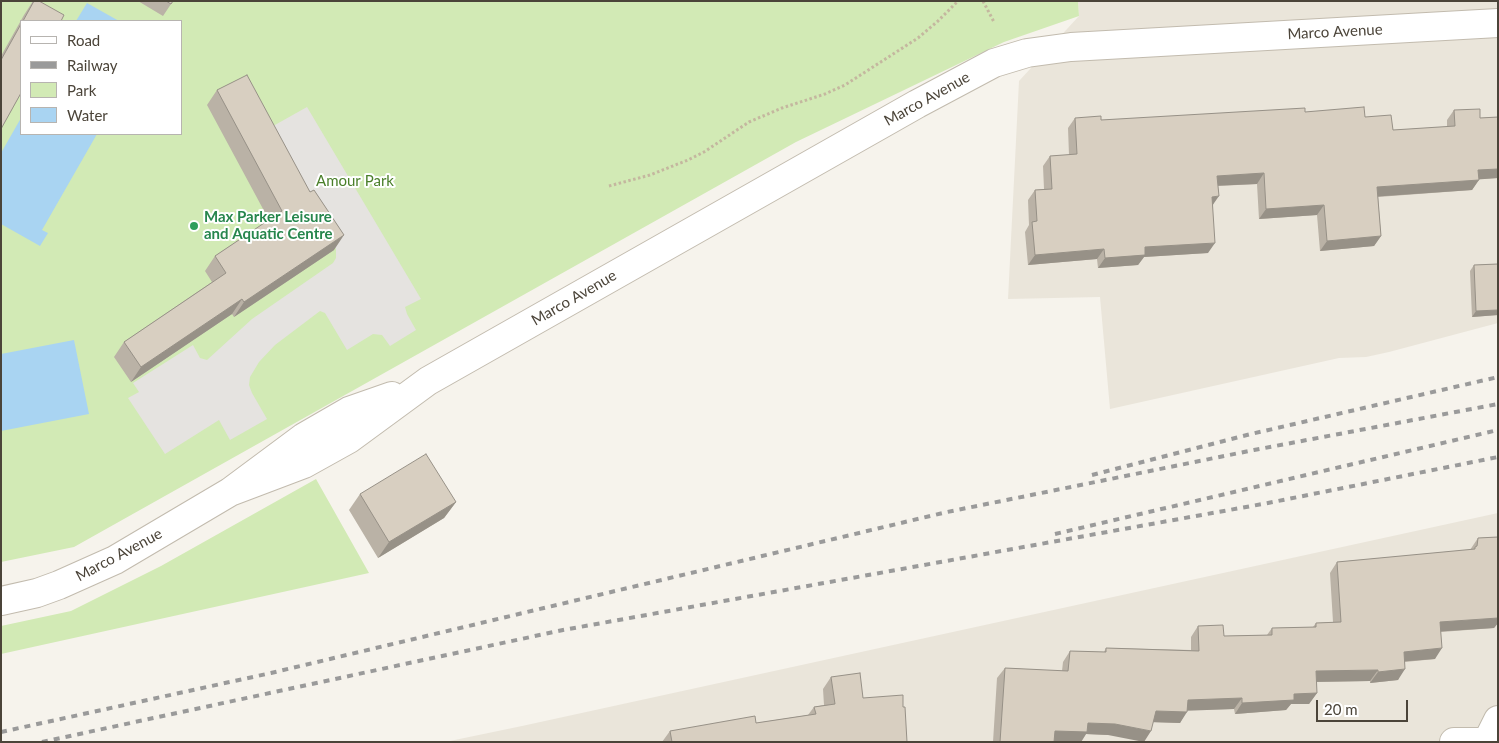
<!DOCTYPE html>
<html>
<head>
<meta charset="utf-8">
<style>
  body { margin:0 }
  #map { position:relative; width:1499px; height:743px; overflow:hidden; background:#f6f3ec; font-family:Lato,sans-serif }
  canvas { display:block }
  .frame { position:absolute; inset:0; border:2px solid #4b4439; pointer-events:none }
  .legend { position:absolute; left:20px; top:20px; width:162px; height:115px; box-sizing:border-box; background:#fff; border:1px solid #b7b4b0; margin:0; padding:6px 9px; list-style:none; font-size:15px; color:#4b4439 }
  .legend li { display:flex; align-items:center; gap:10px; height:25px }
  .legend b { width:25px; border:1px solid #b7b4b0 }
  .scale { position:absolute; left:1316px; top:700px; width:92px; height:22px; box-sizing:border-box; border:2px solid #4b4439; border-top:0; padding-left:6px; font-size:15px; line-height:18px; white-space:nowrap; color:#4b4439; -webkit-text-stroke:4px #fff; paint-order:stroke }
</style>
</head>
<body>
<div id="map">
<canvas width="1499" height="743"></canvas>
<div class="frame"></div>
<ul class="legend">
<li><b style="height:6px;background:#fff"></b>Road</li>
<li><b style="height:6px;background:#9a9a9a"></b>Railway</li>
<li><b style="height:14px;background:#d2eab5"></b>Park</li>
<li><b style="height:14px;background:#a9d4f2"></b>Water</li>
</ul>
<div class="scale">20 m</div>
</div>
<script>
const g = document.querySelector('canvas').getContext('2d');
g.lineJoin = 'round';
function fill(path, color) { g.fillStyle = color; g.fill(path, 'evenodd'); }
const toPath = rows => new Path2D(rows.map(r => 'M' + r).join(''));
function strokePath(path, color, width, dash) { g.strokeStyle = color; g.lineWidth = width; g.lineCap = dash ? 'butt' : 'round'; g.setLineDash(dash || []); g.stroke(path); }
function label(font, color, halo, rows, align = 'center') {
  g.font = font + ' Lato,sans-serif'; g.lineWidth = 4; g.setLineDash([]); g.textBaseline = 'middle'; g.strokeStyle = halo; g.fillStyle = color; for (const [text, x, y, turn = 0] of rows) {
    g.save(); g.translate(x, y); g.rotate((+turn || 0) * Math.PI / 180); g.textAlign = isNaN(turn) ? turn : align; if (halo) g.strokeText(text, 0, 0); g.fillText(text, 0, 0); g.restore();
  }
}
fill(toPath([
  [1078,1,1498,1,1498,323,1389,352,1366,357,1339,358,1110,409,1100,297,1008,299,1019,81,1079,16],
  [1498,513,1498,742,445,742,522,726]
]), '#eae5da');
fill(toPath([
  [1,1,1078,1,1079,16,1004,42,796,142,74,547,1,562],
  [21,21,181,21,181,134,21,134],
  [316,479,369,573,1,654,1,626,71,611,161,566]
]), '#d2eab5');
fill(toPath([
  [307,107,421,299,405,307,407,314,416,330,390,346,382,335,373,334,347,350,325,313,320,311,275,345,259,362,250,377,249,385,252,393,267,419,230,440,219,420,165,454,128,398,139,392,133,383,193,345,200,358,207,360,252,319,333,263,336,258,336,249,266,130]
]), '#e5e3e0');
fill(toPath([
  [87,3,119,21,76,21],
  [21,118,21,134,97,134,42,230,48,233,40,246,1,224,1,153],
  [74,340,89,414,1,431,1,354]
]), '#a9d4f2');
const minor = toPath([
  [230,492,304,464,349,439,428,381,917,104,994,63,1027,53,1071,47,1498,23],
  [1,601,37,593,59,585,115,560,230,492,304,437,349,411,392,396],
  [1454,742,1478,742],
  [1487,742,1498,720]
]);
strokePath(minor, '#c2bbae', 30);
strokePath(toPath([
  [983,1,994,22],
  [609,186,650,175,688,160,704,152,749,122,782,108,825,94,845,85,918,38,938,21,958,1]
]), '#c4b79f', 3, [2.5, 2.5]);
strokePath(minor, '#fff', 28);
strokePath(toPath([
  [1092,475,1251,434,1498,377],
  [1055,534,1498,430],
  [1,732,271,673,947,512,1254,450,1498,404],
  [42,742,563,630,1268,503,1498,457]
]), '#9a9a9a', 4, [6, 6]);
fill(toPath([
  [33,1,61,21,21,21,21,93,1,129,1,56,24,15],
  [138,1,173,1,163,16],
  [217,90,334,250,234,317,232,314,131,382,114,357,124,342,212,282,205,271,215,256,269,220,207,105],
  [1454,110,1480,118,1498,117,1498,178,1479,179,1472,190,1378,197,1381,236,1374,246,1320,251,1317,215,1259,219,1257,184,1218,186,1213,205,1208,253,1144,257,1138,265,1098,268,1097,259,1028,265,1025,232,1029,225,1028,200,1035,190,1044,189,1043,166,1050,156,1069,155,1068,128,1075,118,1101,120,1305,112,1365,117,1393,130,1447,127,1447,120],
  [1498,264,1498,315,1472,317,1470,271,1474,265],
  [360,494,456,502,444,518,378,558,349,510],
  [1498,537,1498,623,1494,628,1441,632,1435,659,1405,662,1398,680,1370,683,1370,681,1317,682,1317,693,1309,704,1291,704,1286,710,1235,714,1234,709,1187,710,1180,723,1153,722,1108,735,1086,734,1081,742,993,742,997,678,1005,668,1062,671,1063,662,1070,651,1104,652,1106,648,1191,650,1191,637,1198,626,1224,636,1267,635,1272,628,1313,627,1316,623,1333,622,1330,573,1337,562,1470,550,1478,538],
  [831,677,863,698,907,742,662,742,670,731,756,723,808,715,814,707,824,705,823,689]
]), '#bab2a6');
fill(toPath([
  [1498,169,1498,178,1471,180,1478,170],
  [1264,173,1257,184,1210,186,1217,176],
  [1479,180,1472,190,1370,197,1377,187],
  [1219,196,1212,206,1212,197],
  [1324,205,1317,215,1259,219,1266,209],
  [344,235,334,250,234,317,244,302],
  [1381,236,1374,246,1320,251,1327,241],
  [1215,243,1208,253,1144,257,1138,265,1098,268,1105,258,1145,247],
  [1104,249,1097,259,1028,265,1035,255],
  [242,299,232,314,131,382,141,367],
  [1498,310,1498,315,1472,317,1476,311],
  [456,502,444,518,378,558,389,542],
  [1498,618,1498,623,1494,628,1432,632,1440,622],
  [1442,648,1435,659,1396,662,1404,652],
  [1405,669,1398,680,1370,683,1378,672],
  [1378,670,1370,681,1309,682,1316,671],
  [1317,693,1309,704,1291,704,1286,710,1235,714,1242,703,1294,694],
  [1242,698,1234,709,1180,711,1188,700],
  [1156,711,1187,712,1180,723,1148,722],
  [1088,723,1115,724,1151,731,1144,742,1108,735,1086,734,1081,742,1047,742,1055,731]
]), '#979187');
const building = toPath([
  [34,1,39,1,64,15,61,21,23,21,34,1],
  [166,1,173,1,171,4,166,1],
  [21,24,21,93,1,129,1,60,21,24],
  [247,75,310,192,314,190,344,235,244,302,242,299,141,367,124,342,226,273,215,256,282,211,217,90,247,75],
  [1364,107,1365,117,1391,115,1393,130,1455,126,1454,110,1480,109,1480,118,1498,117,1498,169,1478,170,1479,180,1377,187,1381,236,1327,241,1324,205,1266,209,1264,173,1217,176,1219,196,1212,197,1215,243,1145,247,1145,255,1105,258,1104,249,1035,255,1032,222,1037,221,1035,190,1052,189,1050,156,1077,154,1075,118,1101,116,1101,120,1305,108,1305,112,1364,107],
  [1498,264,1498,310,1476,311,1474,265,1498,264],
  [426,454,456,502,389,542,360,494,426,454],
  [1498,537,1498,618,1440,622,1442,648,1404,652,1405,669,1378,672,1378,670,1316,671,1317,693,1294,694,1294,700,1242,703,1242,698,1188,700,1187,712,1156,711,1151,731,1115,724,1088,723,1087,732,1055,731,1054,742,1000,742,1005,668,1068,671,1070,651,1106,652,1106,648,1199,651,1198,626,1223,625,1224,636,1272,635,1272,628,1316,627,1316,623,1341,622,1337,562,1475,549,1475,547,1477,546,1478,538,1498,537],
  [860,673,863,698,903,695,903,707,905,707,907,742,672,742,670,731,755,716,756,723,816,714,814,707,835,704,831,677,860,673]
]);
fill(building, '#d8cfc1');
strokePath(building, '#979187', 1);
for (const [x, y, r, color] of [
  [194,226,5,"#2e9e5b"]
]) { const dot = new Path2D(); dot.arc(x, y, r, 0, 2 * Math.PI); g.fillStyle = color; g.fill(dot); strokePath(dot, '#fff', 2); }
label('15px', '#4b4439', '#fff', [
  ["Marco Avenue",1335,32,-3],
  ["Marco Avenue",927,99,-29],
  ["Marco Avenue",574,298,-30],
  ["Marco Avenue",119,555,-28]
]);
label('15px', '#4a7f2a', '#fff', [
  ["Amour Park",355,181]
]);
label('bold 15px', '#27864d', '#fff', [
  ["Max Parker Leisure",204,217],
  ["and Aquatic Centre",204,234]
], 'left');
</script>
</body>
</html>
